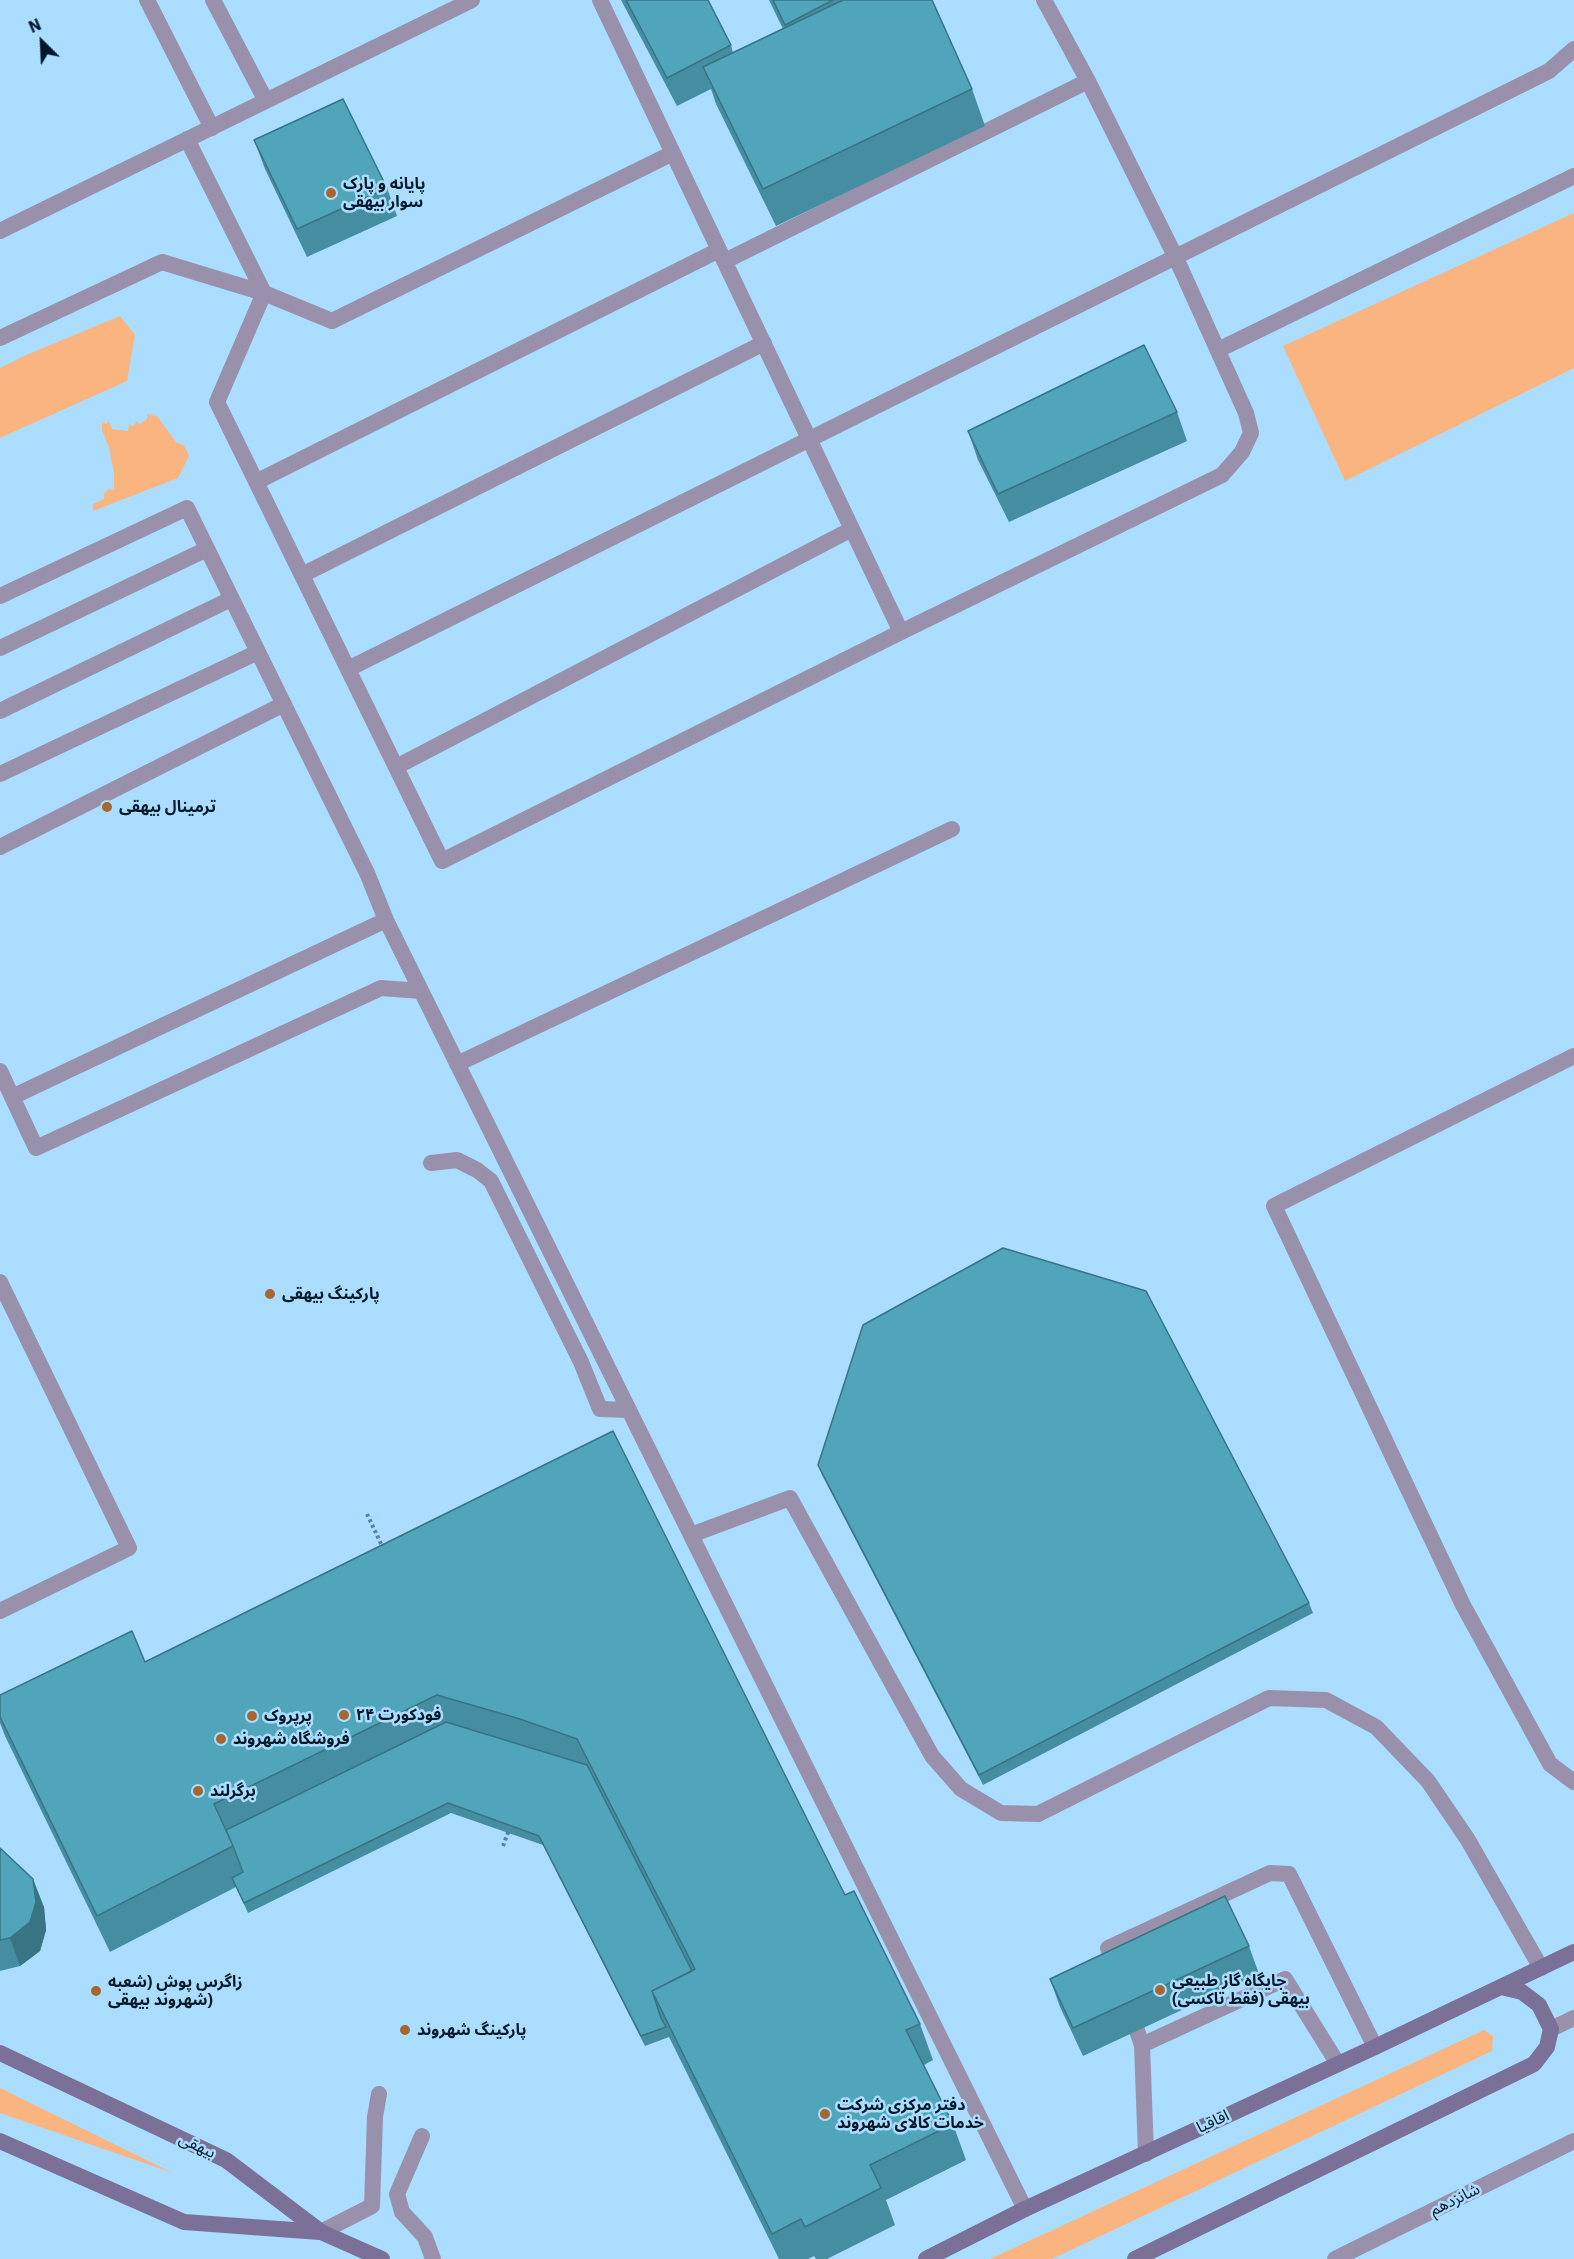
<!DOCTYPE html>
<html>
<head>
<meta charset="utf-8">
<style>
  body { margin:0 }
  #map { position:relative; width:1574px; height:2259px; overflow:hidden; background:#adf; font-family:"IBM Plex Sans",sans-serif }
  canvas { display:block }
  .north { position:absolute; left:12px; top:12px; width:60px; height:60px; -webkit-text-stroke:4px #adf; paint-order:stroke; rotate:336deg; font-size:16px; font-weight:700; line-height:24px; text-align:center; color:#001827 }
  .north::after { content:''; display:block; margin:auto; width:21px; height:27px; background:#001827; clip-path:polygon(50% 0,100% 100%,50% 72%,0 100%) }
</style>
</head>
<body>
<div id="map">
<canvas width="1574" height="2259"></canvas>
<div class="north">N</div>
</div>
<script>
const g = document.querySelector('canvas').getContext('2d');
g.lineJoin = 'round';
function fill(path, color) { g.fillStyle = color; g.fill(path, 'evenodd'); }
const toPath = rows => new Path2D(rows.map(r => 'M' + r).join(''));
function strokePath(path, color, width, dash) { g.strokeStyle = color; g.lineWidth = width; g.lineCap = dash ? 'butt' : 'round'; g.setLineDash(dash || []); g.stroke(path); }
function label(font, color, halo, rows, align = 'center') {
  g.font = font + ' "IBM Plex Sans","Noto Sans Arabic",sans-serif'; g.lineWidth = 5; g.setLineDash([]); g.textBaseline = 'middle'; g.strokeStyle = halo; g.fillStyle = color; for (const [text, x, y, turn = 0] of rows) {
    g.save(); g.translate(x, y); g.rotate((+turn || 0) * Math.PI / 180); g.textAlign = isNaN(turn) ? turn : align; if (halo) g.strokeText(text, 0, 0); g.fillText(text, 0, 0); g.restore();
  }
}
fill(toPath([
  [1574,213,1574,368,1345,481,1283,346],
  [120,316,135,335,127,381,0,438,0,368,26,355],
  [147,414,157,416,176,442,184,445,189,456,178,478,93,511,93,504,104,499,104,493,109,489,114,490,114,473,109,448,102,430,102,422,106,424,109,421,112,429,128,431,129,424,134,426,136,421,140,424,147,419],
  [1484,2030,1493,2036,1492,2051,1052,2259,990,2259],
  [0,2088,173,2173,0,2113]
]), '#fab47f');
strokePath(toPath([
  [367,1514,383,1548],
  [503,1846,509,1830]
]), '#5c829b', 4, [3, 3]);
strokePath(toPath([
  [147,0,212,128],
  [213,0,266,101],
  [600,0,901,632,1222,475,1242,452,1251,433,1246,413,1176,258,1088,81,1044,0],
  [187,139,264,293],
  [0,231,472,0],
  [725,261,1088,81],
  [264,293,217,402,442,861,901,632],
  [0,338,162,262,264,293,332,321,673,153],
  [1218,350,1574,176],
  [256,482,719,250],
  [302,575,764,343],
  [0,596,187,508,367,873,386,920,1025,2209],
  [0,648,207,549],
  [348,669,1549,71,1574,49],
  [0,711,231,599],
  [396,767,852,529],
  [0,774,258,652],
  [0,847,284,704],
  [1574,1056,1274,1206,1463,1605,1550,1764,1574,1782],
  [457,1064,952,829],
  [0,1071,36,1148,381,988,421,991],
  [12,1097,386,920],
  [431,1163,457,1160,477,1170,491,1181,581,1362,600,1409,628,1410],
  [0,1282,129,1548,0,1611],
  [691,1535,790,1498,932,1756,961,1789,1001,1813,1038,1814,1269,1698,1326,1700,1376,1727,1428,1781,1468,1840,1541,1968],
  [1117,1972,1108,1948,1270,1873,1289,1874,1375,2047],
  [1130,2011,1142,2045],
  [1551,2029,1574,2018],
  [422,2136,397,2194,402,2212,425,2237,433,2259],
  [1146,2154,1142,2045,1285,1979,1338,2064],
  [321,2232,372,2206,375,2117,379,2094]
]), '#9991ac', 16);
strokePath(toPath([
  [1335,2259,1574,2141]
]), '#9991ac', 16);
strokePath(toPath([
  [0,2053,226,2160,321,2232,382,2259],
  [0,2141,184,2222,320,2232],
  [926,2259,1025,2209,1375,2047,1574,1952],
  [1135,2259,1534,2064,1547,2047,1551,2029,1539,2005,1522,1992,1501,1987]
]), '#7b7097', 16);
fill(toPath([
  [621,0,708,0,731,45,733,53,783,29,769,0,932,0,972,89,985,126,776,226,716,104,711,89,677,106],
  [254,140,387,188,397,216,307,257,265,169],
  [1177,412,1187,441,1009,522,978,460,968,431],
  [613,1431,845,1895,920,2024,933,2060,924,2065,953,2124,966,2160,886,2200,895,2225,827,2259,816,2259,814,2256,808,2259,779,2259,669,2037,645,2046,543,1845,451,1813,248,1913,236,1887,110,1952,5,1736,0,1723,0,1695,145,1662],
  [818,1465,1309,1603,1313,1613,983,1785,822,1475],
  [0,1848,44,1907,46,1930,40,1951,20,1966,0,1971],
  [1249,1946,1259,1974,1083,2056,1060,2007,1050,1979]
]), '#458ea1');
fill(toPath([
  [33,1879,44,1907,46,1930,40,1951,20,1966,10,1938]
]), '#387483');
const building = toPath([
  [626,0,708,0,731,45,667,78,626,0],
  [773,0,833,0,785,25,773,0],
  [843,0,932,0,972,89,763,189,703,67,843,0],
  [343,99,387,188,297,229,254,140,343,99],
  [1144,345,1177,412,998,494,968,431,1144,345],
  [1003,1248,1146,1291,1309,1603,979,1775,818,1465,863,1325,1003,1248],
  [613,1431,845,1895,854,1891,920,2024,906,2030,953,2124,870,2165,881,2188,805,2227,801,2219,772,2234,652,1991,695,1969,577,1739,520,1719,437,1695,214,1804,233,1846,97,1916,0,1717,0,1695,132,1631,145,1662,613,1431],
  [446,1722,587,1765,692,1971,652,1991,661,2018,666,2027,641,2036,539,1836,448,1803,244,1903,232,1878,243,1872,233,1846,226,1830,446,1722],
  [0,1848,33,1879,36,1902,30,1922,10,1938,0,1940,0,1848],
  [1225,1896,1249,1946,1073,2028,1050,1979,1225,1896]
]);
fill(building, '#50a5bb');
strokePath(building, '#387483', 1.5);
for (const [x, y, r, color] of [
  [331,193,6,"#a66630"],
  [107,807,6,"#a66630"],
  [270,1294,6,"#a66630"],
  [344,1715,6,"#a66630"],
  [252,1716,6,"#a66630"],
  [221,1739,6,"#a66630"],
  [198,1791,6,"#a66630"],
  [1160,1990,6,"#a66630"],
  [96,1991,6,"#a66630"],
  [405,2030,6,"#a66630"],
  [825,2114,6,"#a66630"]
]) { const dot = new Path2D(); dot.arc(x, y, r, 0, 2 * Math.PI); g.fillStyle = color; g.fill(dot); strokePath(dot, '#adf', 2); }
label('bold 16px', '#001827', '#adf', [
  ["پایانه و پارک",343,184],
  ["سوار بیهقی",343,202],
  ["ترمینال بیهقی",119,807],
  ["پارکینگ بیهقی",282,1294],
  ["فودکورت ۲۴",356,1715],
  ["پرپروک",264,1716],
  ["فروشگاه شهروند",233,1739],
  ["برگرلند",210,1791],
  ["جایگاه گاز طبیعی",1172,1981],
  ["بیهقی (فقط تاکسی)",1172,1999],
  ["زاگرس پوش (شعبه",108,1982],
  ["شهروند بیهقی)",108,2000],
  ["پارکینگ شهروند",417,2030],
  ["دفتر مرکزی شرکت",837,2105],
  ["خدمات کالای شهروند",837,2123]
], 'left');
label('16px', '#001827', '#adf', [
  ["اقاقیا",1213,2122,-25],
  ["بیهقی",197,2146,25],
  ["شانزدهم",1455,2200,-26]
]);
</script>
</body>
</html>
